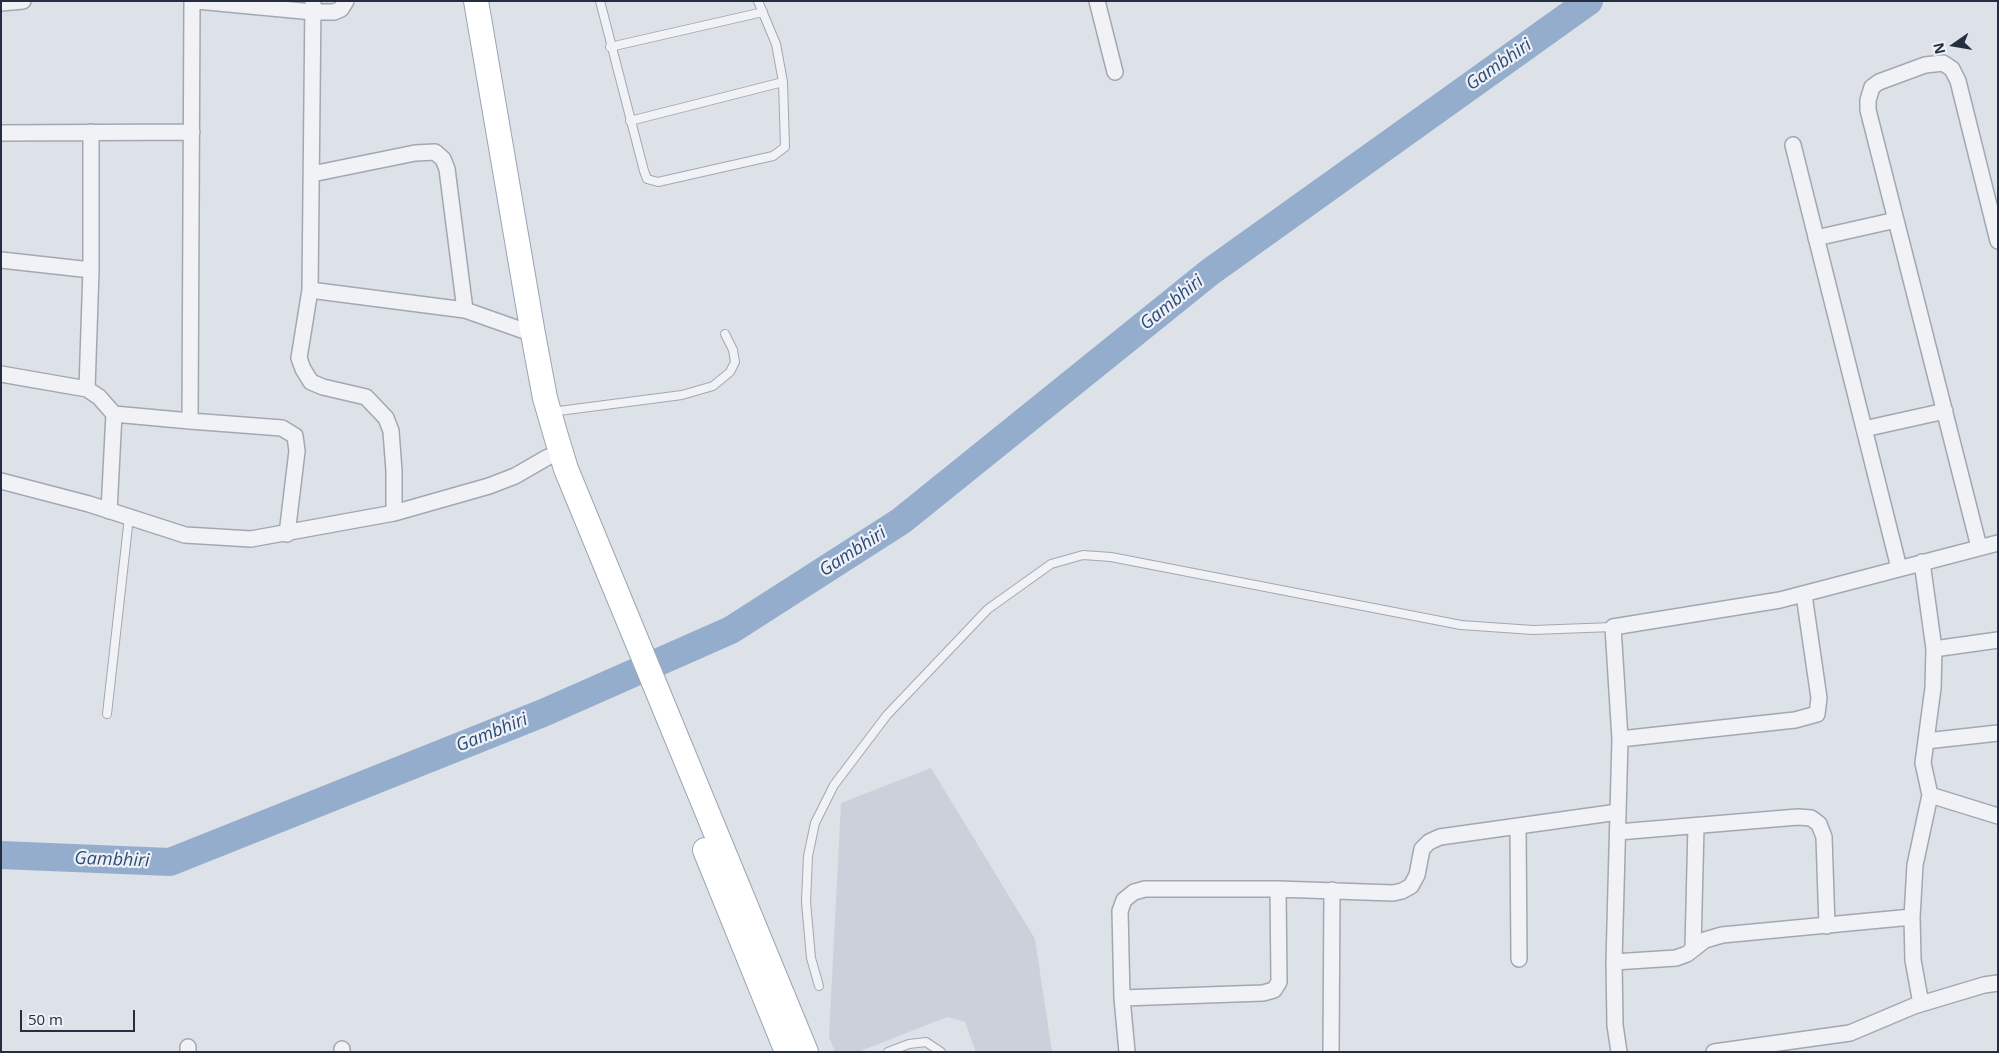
<!DOCTYPE html>
<html>
<head>
<meta charset="utf-8">
<style>
  body { margin:0 }
  #map { position:relative; width:1999px; height:1053px; overflow:hidden; background:#dde1e8; font-family:"Open Sans",sans-serif }
  canvas { display:block }
  .frame { position:absolute; inset:0; border:2px solid #252e40; pointer-events:none }
  .north { position:absolute; left:1929px; top:20px; width:50px; height:50px; -webkit-text-stroke:4px #edf0f6; paint-order:stroke; rotate:257deg; font-size:14px; font-weight:700; line-height:20px; text-align:center; color:#252e40 }
  .north::after { content:''; display:block; margin:auto; width:18px; height:22px; background:#252e40; clip-path:polygon(50% 0,100% 100%,50% 72%,0 100%) }
  .scale { position:absolute; left:20px; top:1010px; width:115px; height:22px; box-sizing:border-box; border:2px solid #252e40; border-top:0; padding-left:6px; font-size:15px; line-height:18px; white-space:nowrap; color:#252e40; -webkit-text-stroke:4px #edf0f6; paint-order:stroke }
</style>
</head>
<body>
<div id="map">
<canvas width="1999" height="1053"></canvas>
<div class="frame"></div>
<div class="north">N</div>
<div class="scale">50 m</div>
</div>
<script>
const g = document.querySelector('canvas').getContext('2d');
g.lineJoin = 'round';
function fill(path, color) { g.fillStyle = color; g.fill(path, 'evenodd'); }
const toPath = rows => new Path2D(rows.map(r => 'M' + r).join(''));
function strokePath(path, color, width, dash) { g.strokeStyle = color; g.lineWidth = width; g.lineCap = dash ? 'butt' : 'round'; g.setLineDash(dash || []); g.stroke(path); }
function label(font, color, halo, rows, align = 'center') {
  g.font = font + ' "Open Sans",sans-serif'; g.lineWidth = 4.5; g.setLineDash([]); g.textBaseline = 'middle'; g.strokeStyle = halo; g.fillStyle = color; for (const [text, x, y, turn = 0] of rows) {
    g.save(); g.translate(x, y); g.rotate((+turn || 0) * Math.PI / 180); g.textAlign = isNaN(turn) ? turn : align; if (halo) g.strokeText(text, 0, 0); g.fillText(text, 0, 0); g.restore();
  }
}
fill(toPath([
  [931,768,1035,939,1052,1052,976,1052,965,1022,947,1017,858,1052,835,1052,829,1037,841,803]
]), '#cbd0db');
strokePath(toPath([
  [1,855,170,862,543,713,731,630,901,521,1210,272,1589,1]
]), '#95adcc', 28);
const lane = toPath([
  [600,1,644,171,647,179,658,182,773,156,785,147,783,82,776,44,758,1],
  [610,47,763,12],
  [630,121,783,82],
  [551,412,682,395,713,386,730,372,735,362,733,350,725,334],
  [107,714,129,517],
  [819,986,811,958,806,902,808,856,815,823,834,785,887,715,988,609,1051,564,1083,555,1111,557,1461,625,1533,630,1613,627],
  [888,1052,909,1044,926,1042,941,1052]
]);
const street = toPath([
  [197,1,313,12,334,12,341,9,346,1],
  [1097,1,1115,72],
  [1,3,23,1],
  [1,133,192,132],
  [1793,145,1899,568],
  [312,174,415,153,435,152,443,159,447,169,465,310],
  [1816,238,1896,220],
  [1,260,91,270],
  [310,290,465,310,533,334],
  [1,374,87,389,99,397,114,414],
  [87,389,91,270,91,132],
  [190,421,282,428,295,436,297,451,287,534],
  [1864,429,1945,411],
  [1,481,89,504,185,535,251,539,394,513,394,471,391,431,386,418,366,397,323,387,311,382,303,369,299,358,310,290,313,1],
  [109,511,114,414,190,421,192,1],
  [394,513,489,486,515,476,548,457],
  [1979,547,1868,110,1868,100,1872,87,1879,82,1925,65,1943,63,1952,69,1958,81,1998,241],
  [1922,562,1934,649,1998,640],
  [1620,739,1795,720,1817,714,1819,698,1804,595],
  [1926,741,1998,733],
  [1930,795,1998,816],
  [1518,826,1519,959],
  [1618,832,1798,817,1811,818,1819,824,1824,837,1827,926],
  [1912,917,1913,960,1921,1004],
  [1693,948,1696,826],
  [1614,962,1676,958,1687,954,1705,940,1722,935,1912,917,1915,865,1930,795,1923,763,1933,688,1934,649],
  [1122,998,1120,911,1124,900,1134,892,1145,889,1278,889,1393,893,1402,891,1411,886,1417,875,1422,849,1429,842,1440,837,1618,812],
  [188,1047,188,1052],
  [342,1052,342,1049],
  [1127,1052,1122,998,1263,993,1274,990,1279,982,1278,889],
  [1331,1052,1332,890],
  [1619,1052,1615,1025,1614,962,1620,739,1613,627,1780,600,1998,543],
  [1714,1052,1850,1033,1914,1006,1984,985,1998,983]
]);
const primary = toPath([
  [476,1,533,334,545,398,556,436,566,469,806,1052],
  [705,850,787,1052]
]);
strokePath(lane, '#a2a8b2', 10);
strokePath(street, '#a2a8b2', 18);
strokePath(primary, '#9ca5b5', 26);
strokePath(lane, '#f0f2f6', 8);
strokePath(street, '#f0f2f6', 15);
strokePath(primary, '#fff', 24);
label('italic 18px', '#2d4b77', '#edf0f6', [
  ["Gambhiri",1499,65,-35],
  ["Gambhiri",1172,303,-39],
  ["Gambhiri",853,552,-33],
  ["Gambhiri",492,733,-22],
  ["Gambhiri",112,860,2]
]);
</script>
</body>
</html>
